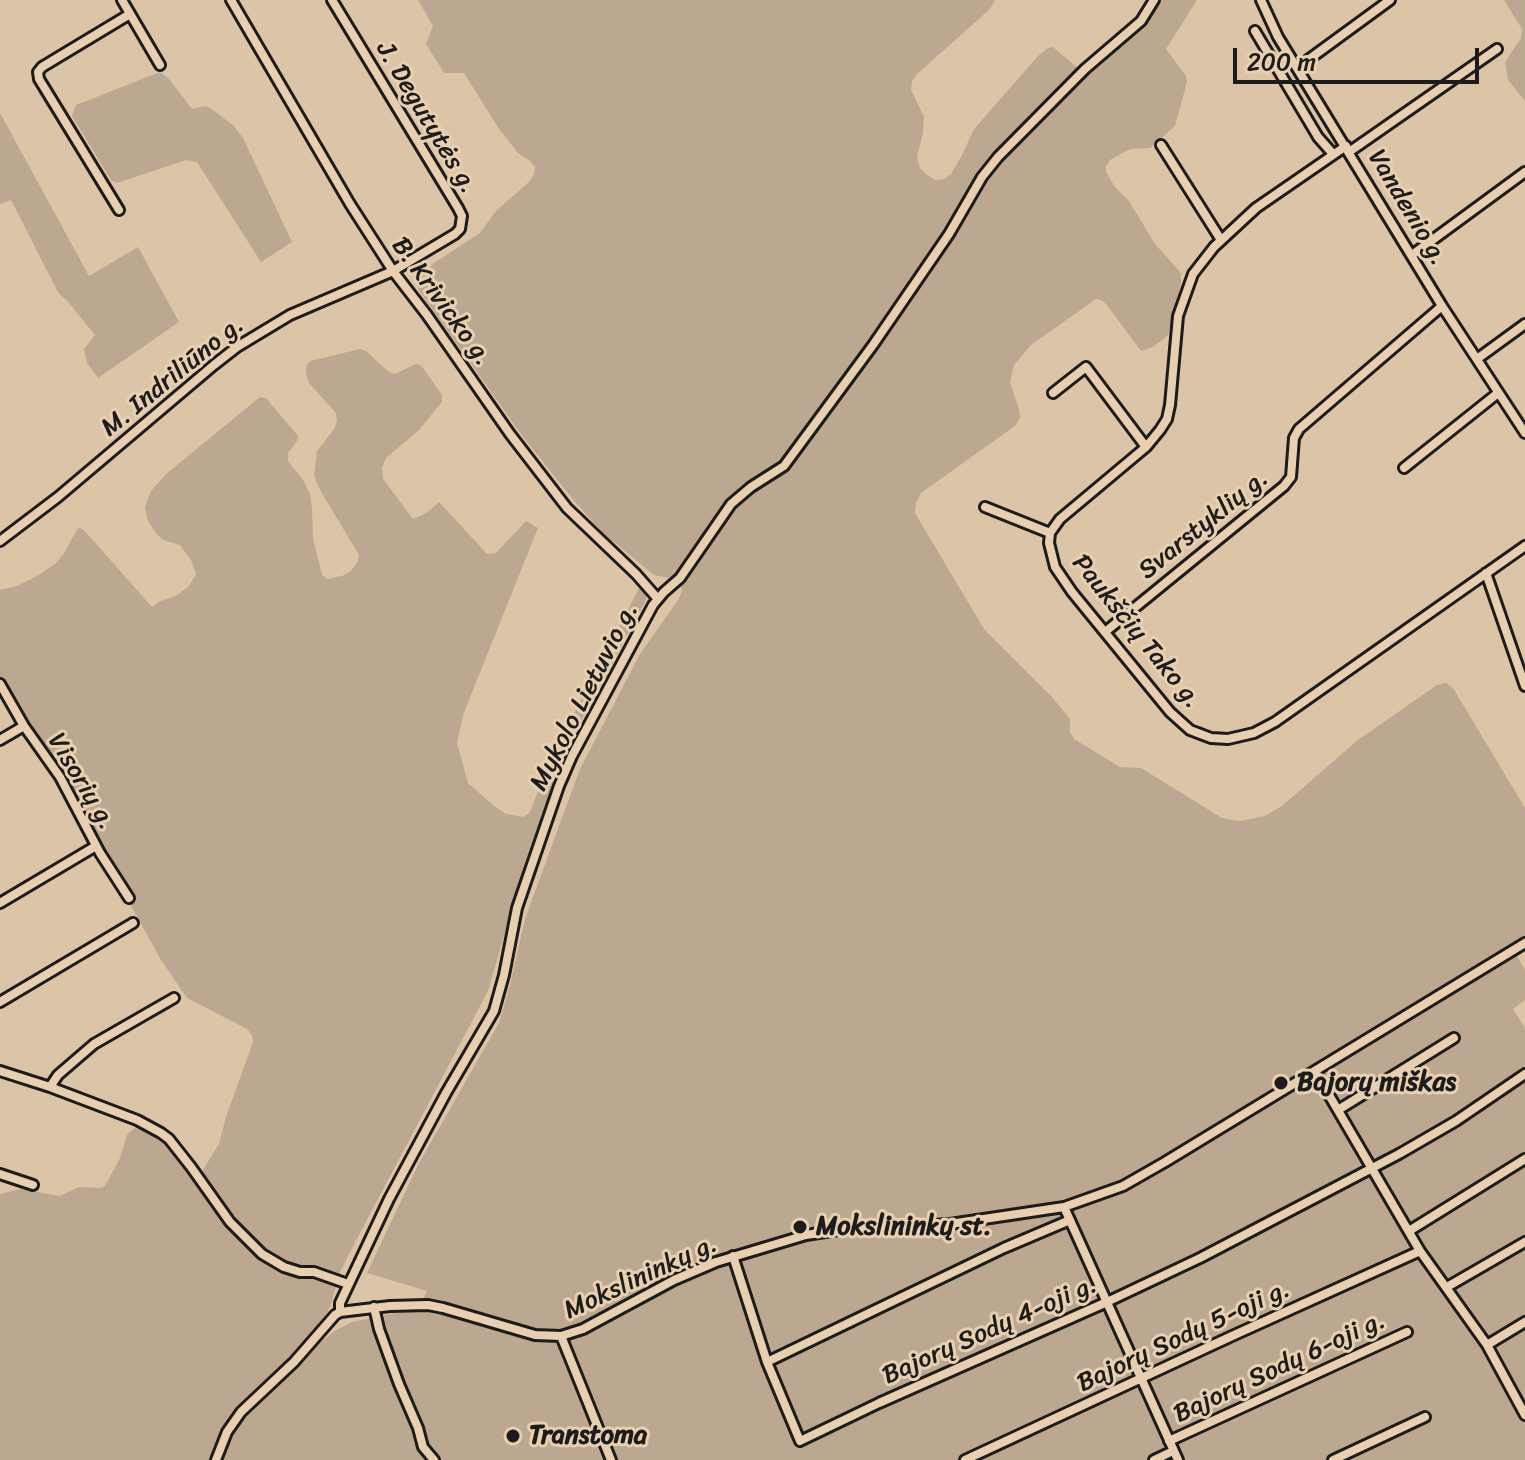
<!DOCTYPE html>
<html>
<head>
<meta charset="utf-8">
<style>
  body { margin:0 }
  #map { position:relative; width:1525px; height:1460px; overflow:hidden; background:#dcc4a7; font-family:Sriracha,sans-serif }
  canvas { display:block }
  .scale { position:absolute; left:1233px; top:48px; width:246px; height:36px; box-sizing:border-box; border:4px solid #1c1c1c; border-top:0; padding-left:10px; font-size:24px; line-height:28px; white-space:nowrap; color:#1c1c1c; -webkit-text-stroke:6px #e8cfb0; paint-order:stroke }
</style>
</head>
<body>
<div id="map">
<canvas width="1525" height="1460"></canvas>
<div class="scale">200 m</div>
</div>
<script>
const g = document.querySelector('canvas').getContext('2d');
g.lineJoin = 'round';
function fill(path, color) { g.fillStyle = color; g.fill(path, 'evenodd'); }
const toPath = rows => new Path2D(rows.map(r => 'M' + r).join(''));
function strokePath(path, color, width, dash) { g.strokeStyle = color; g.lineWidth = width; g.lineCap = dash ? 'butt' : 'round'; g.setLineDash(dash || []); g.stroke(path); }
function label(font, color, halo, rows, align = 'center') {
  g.font = font + ' Sriracha,sans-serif'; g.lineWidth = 6; g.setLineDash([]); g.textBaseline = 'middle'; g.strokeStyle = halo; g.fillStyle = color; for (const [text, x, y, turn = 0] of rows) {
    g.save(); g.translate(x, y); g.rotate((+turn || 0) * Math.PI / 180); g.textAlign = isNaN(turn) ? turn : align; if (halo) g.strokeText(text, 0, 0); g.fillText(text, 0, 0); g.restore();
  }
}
fill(toPath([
  [418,0,995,0,990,9,917,74,912,81,911,90,924,117,923,133,917,157,920,168,927,175,935,180,944,179,951,174,962,155,974,129,1038,56,1048,48,1053,47,1085,74,1137,33,1158,0,1197,0,1166,49,1186,76,1187,82,1175,126,1150,148,1131,149,1124,152,1110,160,1106,166,1106,172,1115,187,1129,201,1155,244,1181,273,1181,283,1168,335,1153,347,1141,351,1106,304,1101,300,1096,299,1031,345,1014,365,1010,382,1019,409,1020,418,1015,426,921,493,916,503,915,513,984,629,1051,696,1070,719,1070,732,1074,739,1120,767,1141,768,1222,818,1240,821,1265,816,1282,806,1358,740,1437,685,1446,683,1453,688,1525,808,1525,938,1512,947,1525,970,1525,1000,1513,1009,1525,1028,1525,1460,221,1460,231,1434,242,1415,280,1382,312,1349,335,1331,352,1322,419,1308,427,1291,367,1273,418,1165,499,1023,510,985,525,919,580,769,640,654,678,600,682,591,680,583,669,578,654,575,603,533,575,502,523,437,418,289,417,282,421,275,434,263,480,233,496,211,530,181,534,174,535,167,530,161,518,153,499,129,464,73,444,73,426,44,433,26],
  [1504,0,1525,0,1525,101,1508,80,1505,62,1521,38,1522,29],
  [160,72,169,79,192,109,206,106,213,110,234,126,243,138,292,242,261,262,197,162,186,160,117,183,111,180,72,116,76,105],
  [0,113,89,276,138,247,179,322,98,378,87,363,84,349,95,335,68,302,58,292,11,200,0,204],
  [360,349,366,351,389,372,395,374,416,364,421,365,442,395,442,402,419,430,386,458,382,468,383,479,413,519,428,512,439,502,487,554,496,553,526,521,538,528,463,715,457,743,468,783,494,806,506,814,524,817,530,812,550,760,639,588,646,595,646,600,571,739,558,769,525,863,488,991,361,1231,341,1270,330,1307,324,1317,277,1372,232,1412,221,1432,211,1460,0,1460,0,1194,20,1189,60,1196,79,1187,100,1188,105,1186,120,1158,127,1135,134,1128,143,1130,161,1139,177,1155,191,1175,201,1173,219,1144,226,1117,253,1042,252,1035,247,1029,187,998,161,960,55,768,0,677,0,590,17,586,39,575,55,564,63,555,78,528,83,529,152,607,158,602,176,596,189,586,196,574,191,560,180,545,163,540,155,532,147,519,145,507,151,491,166,474,260,397,266,398,298,436,297,441,288,453,288,461,303,480,310,494,312,509,313,538,322,575,327,579,342,576,350,572,357,563,359,555,320,490,314,476,317,451,335,428,337,420,336,413,309,383,306,373,306,366,310,361]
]), '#bca890');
const minor = toPath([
  [122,0,160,65],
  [231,0,350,204,393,271,427,315,510,434,567,508,636,574,658,599],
  [1261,0,1278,37,1442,306,1525,433],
  [1255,31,1318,137,1333,154],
  [1297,68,1390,0],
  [1161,145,1221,240],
  [1346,146,1256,208,1214,247,1193,274,1178,316,1170,405,1167,419,1160,430,1146,447,1060,519,1050,533,1049,543,1055,567,1072,592,1170,712,1190,730,1211,738,1228,739,1254,733,1275,722,1525,546],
  [1349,152,1497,49],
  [119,210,39,79,38,72,42,67,130,14],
  [1412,255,1525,172],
  [1477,359,1525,324],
  [1053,393,1086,367,1146,447],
  [1404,468,1498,393],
  [985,507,1050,533],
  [0,541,58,497,214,365,237,347,290,315,393,271,455,234,460,229,462,216,458,208,332,0],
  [1486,573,1525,686],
  [1105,632,1284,486,1291,477,1294,438,1299,429,1442,306],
  [0,684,24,726,60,777,100,853,129,898],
  [0,740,24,726],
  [0,903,96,846],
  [0,1002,133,923],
  [0,1071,50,1087,137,1120,161,1133,169,1139,191,1167,230,1222,262,1254,284,1267,300,1272,314,1272,348,1284],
  [1315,1071,1420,1251,1487,1345,1525,1415],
  [50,1087,58,1075,94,1044,174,998],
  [1338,1110,1454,1038],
  [0,1174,33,1185],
  [1064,1207,1178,1460],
  [1409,1231,1525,1159],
  [733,1256,767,1362,800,1441,879,1403,1107,1302,1200,1258,1399,1154,1456,1121,1525,1074],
  [1447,1287,1525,1242],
  [374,1307,379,1329,399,1384,418,1428,423,1447,434,1460],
  [340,1312,340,1303,389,1199,446,1093,494,1011,504,975,517,908,559,786,572,756,653,605,664,592,680,578,731,504,751,487,784,466,873,345,949,234,982,177,998,157,1085,69,1141,21,1154,0],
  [561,1336,611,1460],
  [1487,1345,1525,1322],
  [767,1362,1004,1248,1070,1220],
  [1169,1441,1407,1332],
  [216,1460,227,1432,241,1412,294,1362,335,1315,340,1312,390,1306,428,1305,443,1308,535,1335,561,1336,583,1329,674,1280,716,1262,806,1235,838,1230,950,1224,1064,1207,1123,1186,1165,1162,1525,943],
  [965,1460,1232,1336,1420,1251],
  [1154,1460,1173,1451],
  [1333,1460,1425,1417]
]);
strokePath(minor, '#1c1c1c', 14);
strokePath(minor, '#e8cfb0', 8);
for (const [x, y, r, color] of [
  [1281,1083,8,"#1c1c1c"],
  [800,1227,8,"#1c1c1c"],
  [513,1436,8,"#1c1c1c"]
]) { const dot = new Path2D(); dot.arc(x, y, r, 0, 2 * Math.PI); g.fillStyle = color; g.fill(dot); strokePath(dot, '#e8cfb0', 3); }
label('26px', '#1c1c1c', '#e8cfb0', [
  ["J. Degutytės g.",426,118,59],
  ["Vandenio g.",1407,208,59],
  ["B. Krivicko g.",441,302,54],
  ["M. Indriliūno g.",173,377,-39],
  ["Svarstyklių g.",1204,525,-39],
  ["Paukščių Tako g.",1136,632,51],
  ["Mykolo Lietuvio g.",585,697,-63],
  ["Visorių g.",81,782,59],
  ["Mokslininkų g.",641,1278,-25],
  ["Bajorų Sodų 4-oji g.",990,1331,-24],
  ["Bajorų Sodų 5-oji g.",1184,1337,-25],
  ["Bajorų Sodų 6-oji g.",1280,1368,-25]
]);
label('bold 26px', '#1c1c1c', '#e8cfb0', [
  ["Bajorų miškas",1297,1083],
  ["Mokslininkų st.",816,1227],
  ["Transtoma",529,1436]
], 'left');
</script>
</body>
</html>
